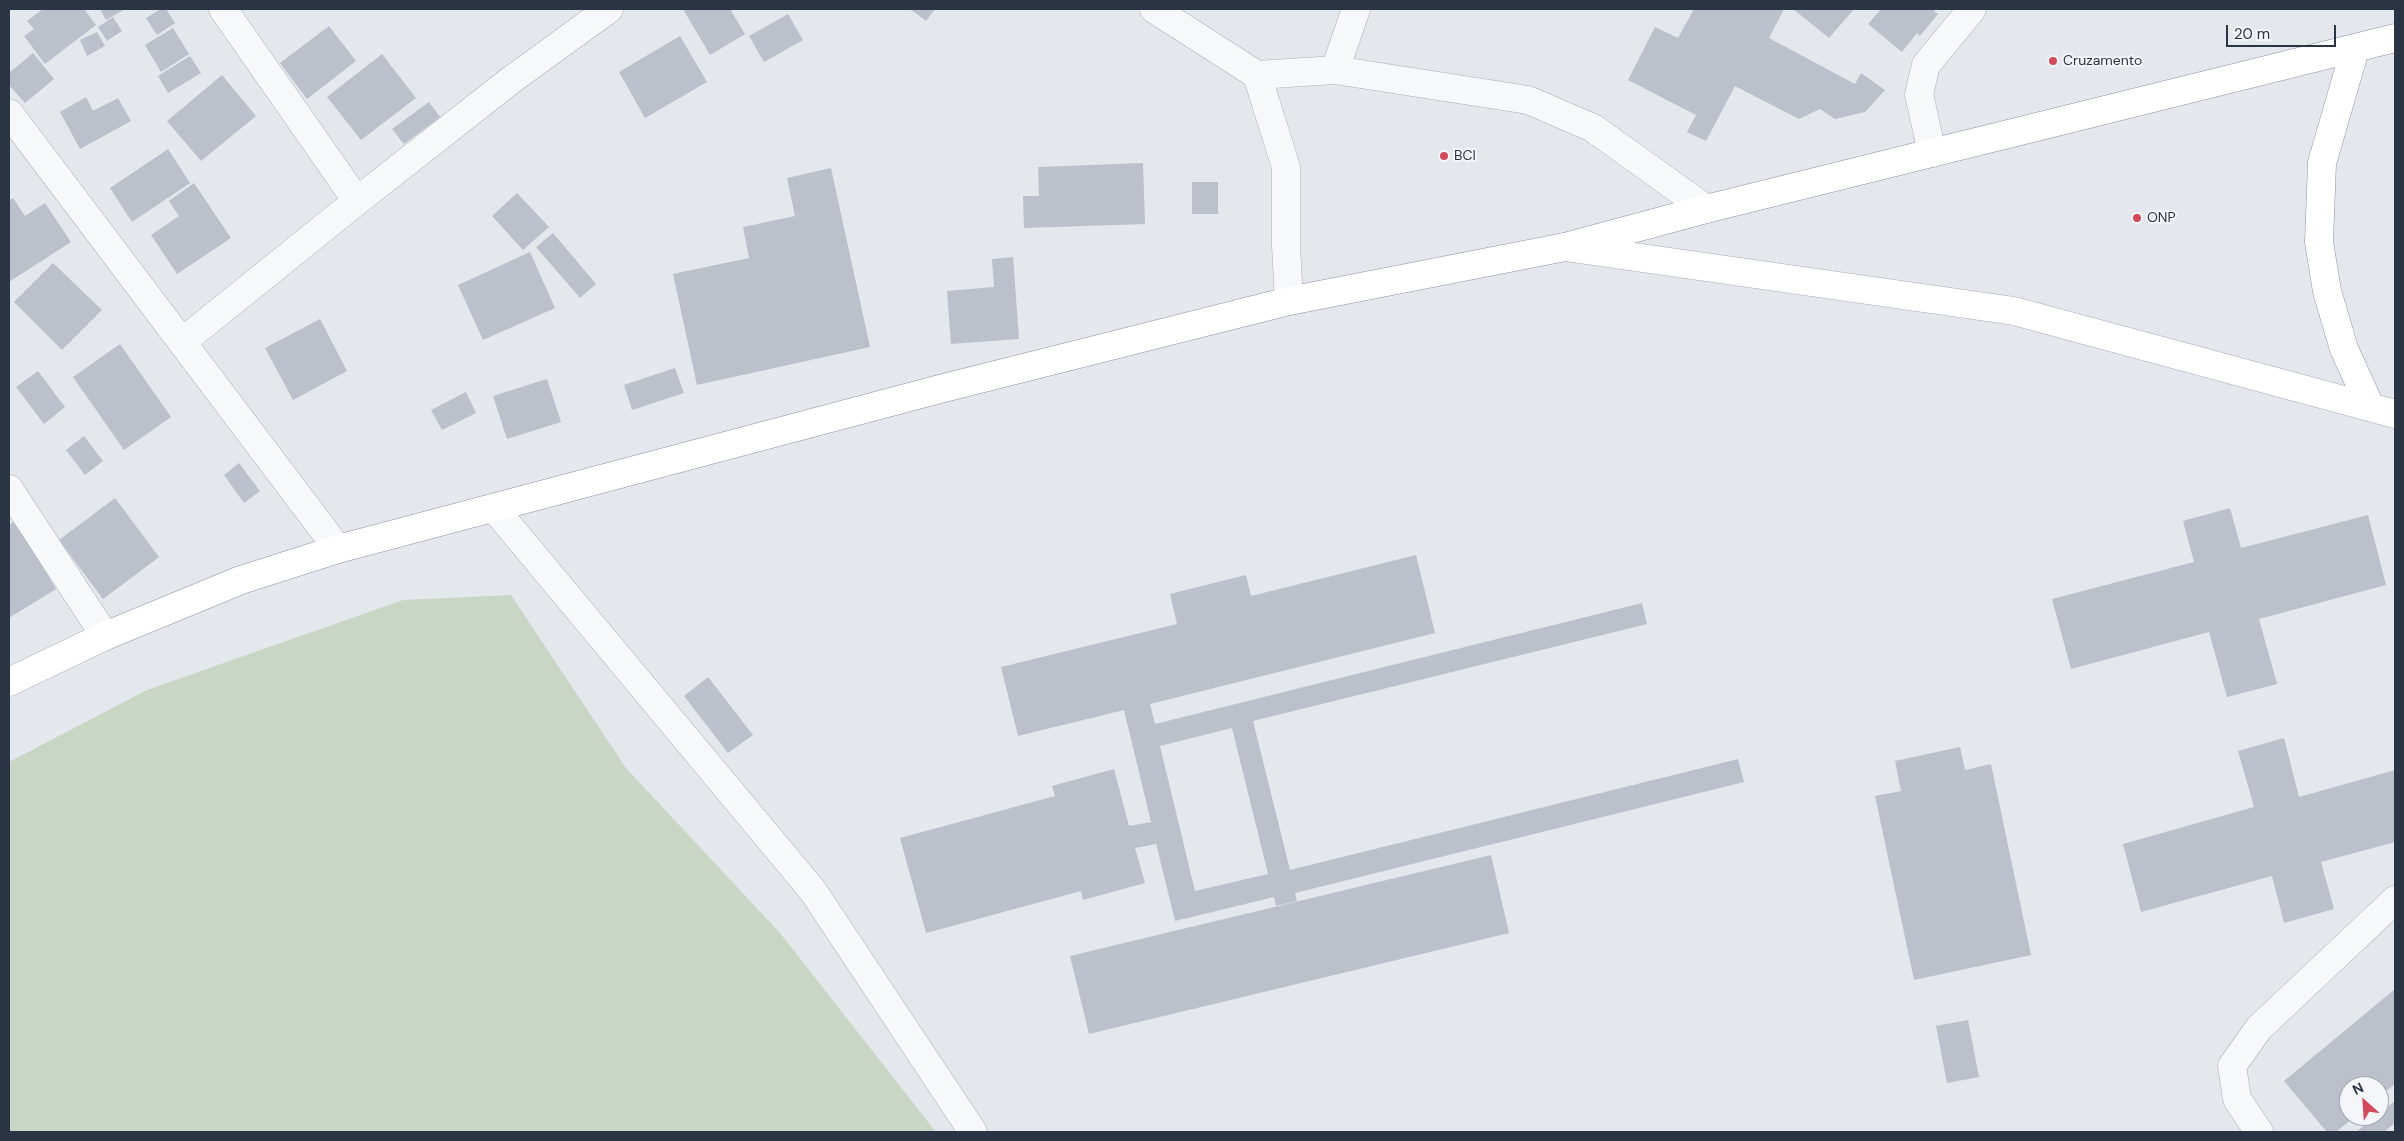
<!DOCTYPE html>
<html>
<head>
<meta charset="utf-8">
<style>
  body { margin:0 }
  #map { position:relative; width:2404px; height:1141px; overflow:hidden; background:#e4e7ec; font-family:"DM Sans",sans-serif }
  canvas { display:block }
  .frame { position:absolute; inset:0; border:10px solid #2b3445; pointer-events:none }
  .north { position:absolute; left:2339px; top:1076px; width:50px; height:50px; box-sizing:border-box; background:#f4f6f9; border:1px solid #a4a8b1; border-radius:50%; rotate:334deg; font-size:14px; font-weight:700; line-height:20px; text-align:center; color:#2b3445 }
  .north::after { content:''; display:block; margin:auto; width:18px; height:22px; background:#d1495b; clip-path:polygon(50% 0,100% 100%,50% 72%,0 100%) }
  .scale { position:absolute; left:2226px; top:25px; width:110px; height:22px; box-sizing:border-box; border:2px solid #2b3445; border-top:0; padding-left:6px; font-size:15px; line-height:18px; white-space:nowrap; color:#2b3445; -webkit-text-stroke:4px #f4f6f9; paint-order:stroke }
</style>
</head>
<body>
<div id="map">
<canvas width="2404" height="1141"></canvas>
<div class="frame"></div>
<div class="north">N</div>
<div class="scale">20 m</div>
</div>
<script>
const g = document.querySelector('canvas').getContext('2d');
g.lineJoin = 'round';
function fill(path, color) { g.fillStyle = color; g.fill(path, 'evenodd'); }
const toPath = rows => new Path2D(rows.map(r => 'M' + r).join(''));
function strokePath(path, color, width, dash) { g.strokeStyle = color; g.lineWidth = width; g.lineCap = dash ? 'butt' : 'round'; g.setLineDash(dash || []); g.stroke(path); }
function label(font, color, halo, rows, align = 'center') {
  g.font = font + ' "DM Sans",sans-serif'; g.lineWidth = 4; g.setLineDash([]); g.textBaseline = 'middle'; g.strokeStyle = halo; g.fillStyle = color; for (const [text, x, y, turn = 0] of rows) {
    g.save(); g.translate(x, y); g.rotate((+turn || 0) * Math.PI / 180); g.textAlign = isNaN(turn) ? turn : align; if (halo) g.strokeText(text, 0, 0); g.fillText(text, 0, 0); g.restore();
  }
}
fill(toPath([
  [511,595,626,768,780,933,936,1132,9,1132,9,762,147,690,403,600]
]), '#c9d6c5');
fill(toPath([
  [43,9,84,9,96,25,45,64,24,36,34,29,27,21],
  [100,9,125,9,106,20],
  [161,9,166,9,175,23,157,35,146,18],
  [683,9,730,9,745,34,710,55],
  [910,9,935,9,926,21],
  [1694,9,1784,9,1769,38,1855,84,1861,73,1885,90,1865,112,1835,119,1820,109,1799,119,1735,86,1706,141,1687,132,1696,115,1628,80,1655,27,1678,38],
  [1793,9,1854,9,1829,38],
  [1881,9,1936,9,1934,11,1938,14,1920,36,1917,33,1902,52,1868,24],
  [788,14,803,40,764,62,749,36],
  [113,17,122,31,107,41,98,27],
  [329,26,356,61,307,99,280,63],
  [173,28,189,54,161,72,145,45],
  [97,32,105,46,87,56,80,40],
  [680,36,707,82,645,118,619,72],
  [33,53,54,79,25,103,9,85,9,73],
  [382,54,416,98,361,140,327,97],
  [190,56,201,73,168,93,158,76],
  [222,75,256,116,201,161,167,121],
  [86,97,93,111,118,98,131,121,80,149,60,112],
  [429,102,440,117,404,144,392,129],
  [168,149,190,183,132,222,110,188],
  [1143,163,1145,224,1024,228,1023,196,1039,196,1038,167],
  [831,168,870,347,697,385,673,274,749,258,743,227,795,216,787,178],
  [1192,182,1218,182,1218,214,1192,214],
  [194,183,231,238,177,274,151,235,179,216,169,201],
  [517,193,549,227,523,250,492,216],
  [13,198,25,216,45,203,71,242,9,282,9,201],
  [553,233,596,284,580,298,536,247],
  [530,252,555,308,483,340,458,285],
  [1013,257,1019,339,951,344,947,291,994,287,992,259],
  [53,263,102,310,62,350,14,302],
  [320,319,347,371,293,400,265,348],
  [120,344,171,417,124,450,73,377],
  [675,368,684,393,632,410,624,385],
  [38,371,65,407,44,424,16,387],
  [547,379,561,422,507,439,493,396],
  [466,392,476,413,442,430,431,410],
  [84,436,103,461,85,475,66,450],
  [239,463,260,491,244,503,224,475],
  [115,498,159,557,103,599,59,540],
  [2230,508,2241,548,2368,515,2386,585,2259,619,2277,684,2227,697,2209,632,2071,669,2052,599,2194,562,2183,521],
  [15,521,56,589,9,618,9,525],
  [1416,555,1435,633,1150,704,1155,724,1642,603,1647,624,1253,721,1290,870,1738,759,1744,782,1295,893,1297,901,1276,906,1274,897,1175,921,1154,835,1156,844,1135,848,1145,883,1083,900,1081,891,926,933,900,838,1055,796,1052,786,1114,769,1129,826,1151,822,1124,710,1018,736,1001,667,1177,624,1170,594,1246,575,1251,596],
  [1232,728,1268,874,1195,891,1160,746],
  [708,677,753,735,728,753,684,696],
  [2284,738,2299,797,2395,770,2395,842,2321,862,2334,909,2284,923,2272,876,2141,912,2123,844,2254,807,2238,751],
  [1960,747,1965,770,1991,764,2031,955,1914,980,1875,796,1901,791,1895,761],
  [1491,855,1509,933,1089,1034,1070,956],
  [2395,989,2395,1084,2379,1097,2379,1086,2349,1086,2349,1116,2356,1116,2336,1132,2327,1132,2284,1081],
  [1968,1020,1979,1077,1947,1083,1936,1026],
  [2395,1101,2395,1123,2384,1132,2356,1132]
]), '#bbc0ca');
const minor = toPath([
  [223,9,357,201],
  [1154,9,1257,75,1335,70,1528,100,1593,128,1706,209],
  [1335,70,1356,9],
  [1257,75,1286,167,1286,245,1289,301],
  [9,113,338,549],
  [1932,153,1919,94,1926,65,1972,9],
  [182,342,357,201,511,80,609,9],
  [9,489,105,636],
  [494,508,813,891,973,1132],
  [2259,1132,2237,1099,2232,1066,2259,1028,2395,900]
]);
const major = toPath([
  [1565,247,2014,311,2395,414]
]);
const highway = toPath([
  [2355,49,2322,163,2319,242,2327,291,2344,349,2370,406],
  [9,682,105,636,241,580,338,549,936,390,1289,301,1565,247,1706,209,2395,38]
]);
strokePath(minor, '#a9aeb7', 29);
strokePath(major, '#a3abb8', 29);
strokePath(highway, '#8b94a3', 29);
strokePath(minor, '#f7f8fa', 28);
strokePath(major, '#fff', 28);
strokePath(highway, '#fff', 28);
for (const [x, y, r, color] of [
  [2053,61,5,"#d1495b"],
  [1444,156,5,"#d1495b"],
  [2137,218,5,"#d1495b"]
]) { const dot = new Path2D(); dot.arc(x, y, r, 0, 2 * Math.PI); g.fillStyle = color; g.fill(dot); strokePath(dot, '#f4f6f9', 2); }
label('14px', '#2b3445', '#f4f6f9', [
  ["Cruzamento",2063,61],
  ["BCI",1454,156],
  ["ONP",2147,218]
], 'left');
</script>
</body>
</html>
